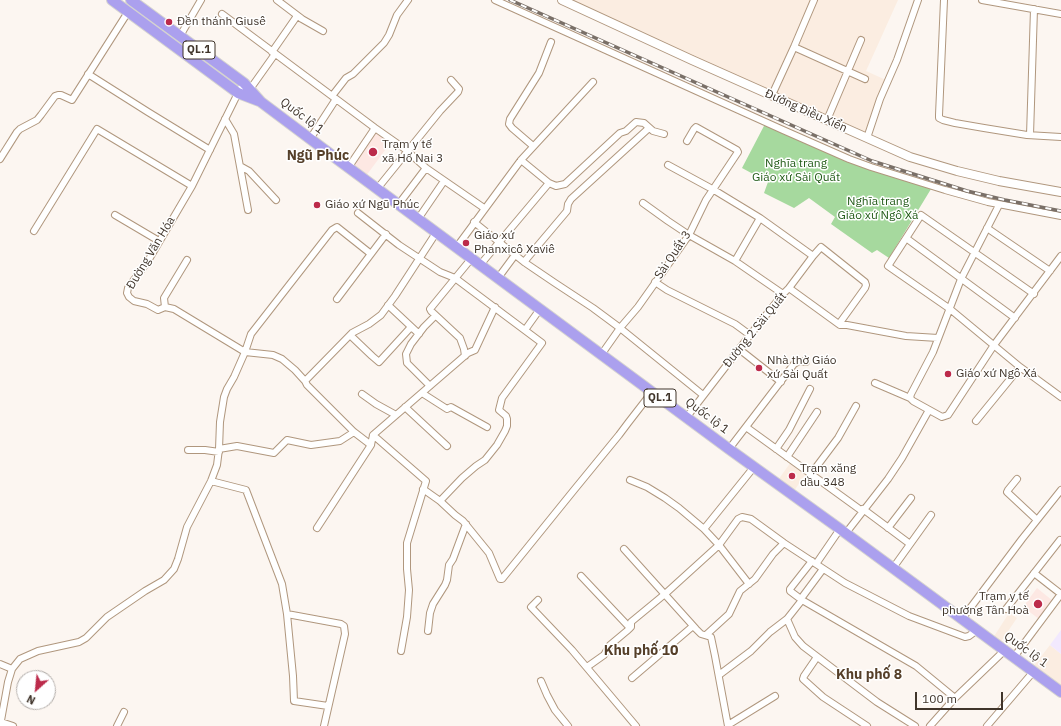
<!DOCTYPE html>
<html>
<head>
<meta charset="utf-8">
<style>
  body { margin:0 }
  #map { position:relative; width:1061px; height:726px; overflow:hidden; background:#fcf6f1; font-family:"IBM Plex Sans",sans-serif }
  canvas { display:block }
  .north { position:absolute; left:16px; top:670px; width:40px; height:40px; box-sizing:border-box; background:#fff; border:1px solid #b3aeaa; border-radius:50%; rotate:207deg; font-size:11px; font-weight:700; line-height:16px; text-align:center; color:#40352b }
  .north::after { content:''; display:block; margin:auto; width:14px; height:18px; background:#bc2b4b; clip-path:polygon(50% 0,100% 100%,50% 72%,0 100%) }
  .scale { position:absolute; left:915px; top:692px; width:88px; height:18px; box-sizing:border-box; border:2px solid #40352b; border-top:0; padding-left:5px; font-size:12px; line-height:14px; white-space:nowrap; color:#40352b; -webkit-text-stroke:3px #fff; paint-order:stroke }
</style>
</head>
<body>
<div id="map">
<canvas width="1061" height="726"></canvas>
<div class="north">N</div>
<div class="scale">100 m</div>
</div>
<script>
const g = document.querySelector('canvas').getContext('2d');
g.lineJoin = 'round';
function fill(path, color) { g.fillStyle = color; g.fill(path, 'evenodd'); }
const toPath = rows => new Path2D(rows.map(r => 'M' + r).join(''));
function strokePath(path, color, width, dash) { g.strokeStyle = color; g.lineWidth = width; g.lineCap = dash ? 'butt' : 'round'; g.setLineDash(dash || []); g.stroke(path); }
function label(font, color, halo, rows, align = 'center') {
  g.font = font + ' "IBM Plex Sans",sans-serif'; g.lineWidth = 3; g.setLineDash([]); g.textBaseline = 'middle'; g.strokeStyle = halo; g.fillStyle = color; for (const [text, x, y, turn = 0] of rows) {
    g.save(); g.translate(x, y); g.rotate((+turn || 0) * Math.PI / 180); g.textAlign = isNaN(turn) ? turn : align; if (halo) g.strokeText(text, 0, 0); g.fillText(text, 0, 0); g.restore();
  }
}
fill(toPath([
  [570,0,898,0,866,71,886,80,866,134],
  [791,462,806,473,794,491,778,480],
  [1009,613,1017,618,1000,643,993,638],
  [1050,645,1061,654,1061,688,1033,667]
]), '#fbede1');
fill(toPath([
  [1061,630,1061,654,1050,645]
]), '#f2e9fe');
fill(toPath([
  [375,131,391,142,366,176,352,167],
  [1037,588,1053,601,1039,619,1023,607]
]), '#fde8e3');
fill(toPath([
  [765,124,862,166,931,189,889,258,877,250,872,253,831,224,835,217,809,198,794,208,764,193,768,182,742,168]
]), '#a6d99e');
const minor = toPath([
  [277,0,302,19,323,31],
  [495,0,783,130,849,159,871,167,945,190,988,202,1061,216],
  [944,0,939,115,939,118,943,120,955,123,984,128,1027,135,1061,137],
  [982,0,1061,14],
  [222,14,375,128,405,149,426,168,484,208],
  [180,36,201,0],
  [794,47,865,79],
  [272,52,297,16],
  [88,74,148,112,210,150],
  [244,83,238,93,192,186,148,261,128,288,127,293,129,297,134,301,147,304,158,310,165,307,174,309,245,352,251,334,332,230,337,227,371,254],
  [248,92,275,54],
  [772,95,794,47,814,0],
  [332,96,346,78,353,74,384,43,389,35,397,15,408,0],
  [225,119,234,134,248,210],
  [827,120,861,40],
  [1030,135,1034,9],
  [867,138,880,99,897,60,918,0],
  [310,139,336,99],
  [533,146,512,128,509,124,510,119,539,73,551,42],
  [0,159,17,132,20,129,37,120,41,115,55,96,58,95,61,95,72,100,128,12],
  [521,160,549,183,556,186,565,184,620,133,626,131,636,122,644,123,653,131,664,134],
  [668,165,714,190,760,218,813,256],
  [240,166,249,171,276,200],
  [348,168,375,128],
  [377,189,440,111,458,92,459,89,451,80],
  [643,203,668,221,689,235,735,261,783,294],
  [398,205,426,168],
  [999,205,961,279,933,352,911,394,910,398,913,401,942,417,948,415,994,345,1061,256],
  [358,213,399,245,440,272,455,278,542,343,502,398,499,410,506,416,507,419,507,426,505,431,497,445,485,460,476,466,462,478,440,501],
  [115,215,159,241],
  [418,219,444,181],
  [474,222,524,262,555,283,593,308,620,328,703,395],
  [987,228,1050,271],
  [34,231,97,129,192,186],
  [906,238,1015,318],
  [456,248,521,160,593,82],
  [735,261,760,218],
  [524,262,567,211,568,204,571,199,649,128],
  [480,265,549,183],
  [498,278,515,255],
  [655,282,667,290,735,324,750,335],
  [789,288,840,325,847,325,906,336,938,338],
  [1034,294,921,215,888,266,950,309,1020,367,1061,397],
  [337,299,386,234],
  [388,305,419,334],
  [165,307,164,298,187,260],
  [525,330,540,309],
  [350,335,372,356,379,362,411,327],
  [739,349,781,382],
  [601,355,620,328,638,307,689,235,706,200,738,152,737,150,696,127,694,129,687,141],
  [465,356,464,349,460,338,431,311,430,309,471,259],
  [305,381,307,385,354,432,371,445],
  [875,383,910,398],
  [430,386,407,363,406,354,411,344,424,327,435,316],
  [422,393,447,409,451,407,487,427],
  [362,394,376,404,396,415],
  [405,407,447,446],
  [686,418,750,335,783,294,789,288,813,256,821,247,865,282,866,285,865,288,839,324],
  [976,421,1020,367],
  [746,427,862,511],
  [373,435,426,481,407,543,407,569,409,590,407,617,401,651],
  [219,449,237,446,274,453,287,440,311,445,340,441,354,432],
  [729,449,794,364,799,361,806,362],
  [776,449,789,430,810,389],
  [188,450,205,450,219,452],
  [787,457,817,412],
  [811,474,838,438,856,406],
  [1017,479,1008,490,1007,492,1037,520],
  [630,480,647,487,665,498,679,508,704,529,719,545,749,584],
  [211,481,246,490,282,584,287,614,341,624,344,626,345,634,324,726],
  [423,489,440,501,455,515,463,521,489,553,500,579,502,579,574,490,619,435,628,423,652,392],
  [863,509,910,544],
  [317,528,371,445,373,435,468,353,475,350,495,307],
  [888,528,911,498],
  [704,529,754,467],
  [846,533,888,479,902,458,929,410],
  [624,549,696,629,701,634,711,637,715,656,728,726],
  [812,561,790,589,790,591,802,600,916,666,955,698],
  [816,564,840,529],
  [893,568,931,515],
  [581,576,630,628],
  [803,596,823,569],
  [538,600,531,607,572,650,636,726],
  [1006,609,1060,540],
  [287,614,293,676,294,701,328,706],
  [787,619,795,637,803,646,877,702,915,726],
  [962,619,1022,539,1061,490],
  [428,631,430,613,433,604,445,585,447,580,449,565,453,559,466,524],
  [706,635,729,614,740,591,755,579,773,554,784,543],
  [817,657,804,676,803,679,823,697,867,726],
  [1014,657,1061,594,1034,573],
  [0,664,12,669],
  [587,667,604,655,610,645,628,630,631,627,631,622,665,594,719,545,738,519,742,517,751,519,784,543,845,583,909,616,965,637,969,636,977,630],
  [719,675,751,651,770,632,787,619,802,600],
  [632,678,693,626],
  [541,681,547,695,555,710,568,726],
  [1,722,13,726],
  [728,725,775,696],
  [0,726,8,682,12,669,20,659,38,651,79,642,86,638,107,617,145,591,164,580,174,569,178,559,187,527,211,481,217,465,219,449,220,422,224,397,227,389,234,377,245,352,273,355,282,359,295,370,305,381,352,333,369,324,381,315,395,296,436,233],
  [117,726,124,712],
  [930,726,955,698,1005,650],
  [987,726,1034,671]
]);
const tertiary = toPath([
  [562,0,692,60,910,157,957,171,999,181,1061,192]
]);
const trunk = toPath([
  [112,0,238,93,259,101],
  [131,0,244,83,261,102,341,162,729,449,840,529,1061,692]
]);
strokePath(minor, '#b0977e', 8);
strokePath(tertiary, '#b0977e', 10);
strokePath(trunk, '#d5d3d0', 12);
strokePath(minor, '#fff', 6);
strokePath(tertiary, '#fff', 8);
strokePath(trunk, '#aba0ee', 10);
const rail = toPath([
  [510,0,872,161,967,191,1005,200,1061,211]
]);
strokePath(rail, '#7a7068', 3.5);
strokePath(rail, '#fff', 2, [6]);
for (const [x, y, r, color] of [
  [169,22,4,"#bc2b4b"],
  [373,152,5,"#bc2b4b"],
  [317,205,4,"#bc2b4b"],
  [466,243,4,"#bc2b4b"],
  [759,368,4,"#bc2b4b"],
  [948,374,4,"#bc2b4b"],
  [792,476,4,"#bc2b4b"],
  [1038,604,5,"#bc2b4b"]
]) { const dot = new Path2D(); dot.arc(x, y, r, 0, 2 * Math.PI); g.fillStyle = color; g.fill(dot); strokePath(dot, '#fff', 1.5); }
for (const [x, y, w] of [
  [199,50,32],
  [660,398,32]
]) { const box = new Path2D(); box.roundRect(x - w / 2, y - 9, w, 18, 3); g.fillStyle = '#fff'; g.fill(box); strokePath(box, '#40352b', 1); }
label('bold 11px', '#40352b', null, [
  ["QL.1",199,50],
  ["QL.1",660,398]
]);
label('12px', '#40352b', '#fff', [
  ["Đền thánh Giusê",177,22],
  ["Trạm y tế",382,145],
  ["xã Hố Nai 3",382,159],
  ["Giáo xứ Ngũ Phúc",325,205],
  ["Giáo xứ",474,236],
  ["Phanxicô Xaviê",474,250],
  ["Nhà thờ Giáo",767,361],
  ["xứ Sài Quất",767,375],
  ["Giáo xứ Ngô Xá",956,374],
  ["Trạm xăng",800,469],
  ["dầu 348",800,483],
  ["Trạm y tế",1029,597,"right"],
  ["phường Tân Hoà",1029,611,"right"]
], 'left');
label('12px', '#40352b', '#fff', [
  ["Đường Điều Xiển",806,111,24],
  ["Quốc lộ 1",302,116,37],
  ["Đường Văn Hóa",151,253,-59],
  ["Sài Quất 3",673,255,-56],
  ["Đường 2 Sài Quất",755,330,-51],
  ["Quốc lộ 1",707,416,37],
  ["Quốc lộ 1",1026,650,36]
]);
label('12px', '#225b18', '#fff', [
  ["Nghĩa trang",796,164],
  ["Giáo xứ Sài Quất",796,178],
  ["Nghĩa trang",878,202],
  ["Giáo xứ Ngô Xá",878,216]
]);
label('bold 14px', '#553f29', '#fff', [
  ["Ngũ Phúc",318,156],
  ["Khu phố 10",641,651],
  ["Khu phố 8",869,675]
]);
</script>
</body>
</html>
